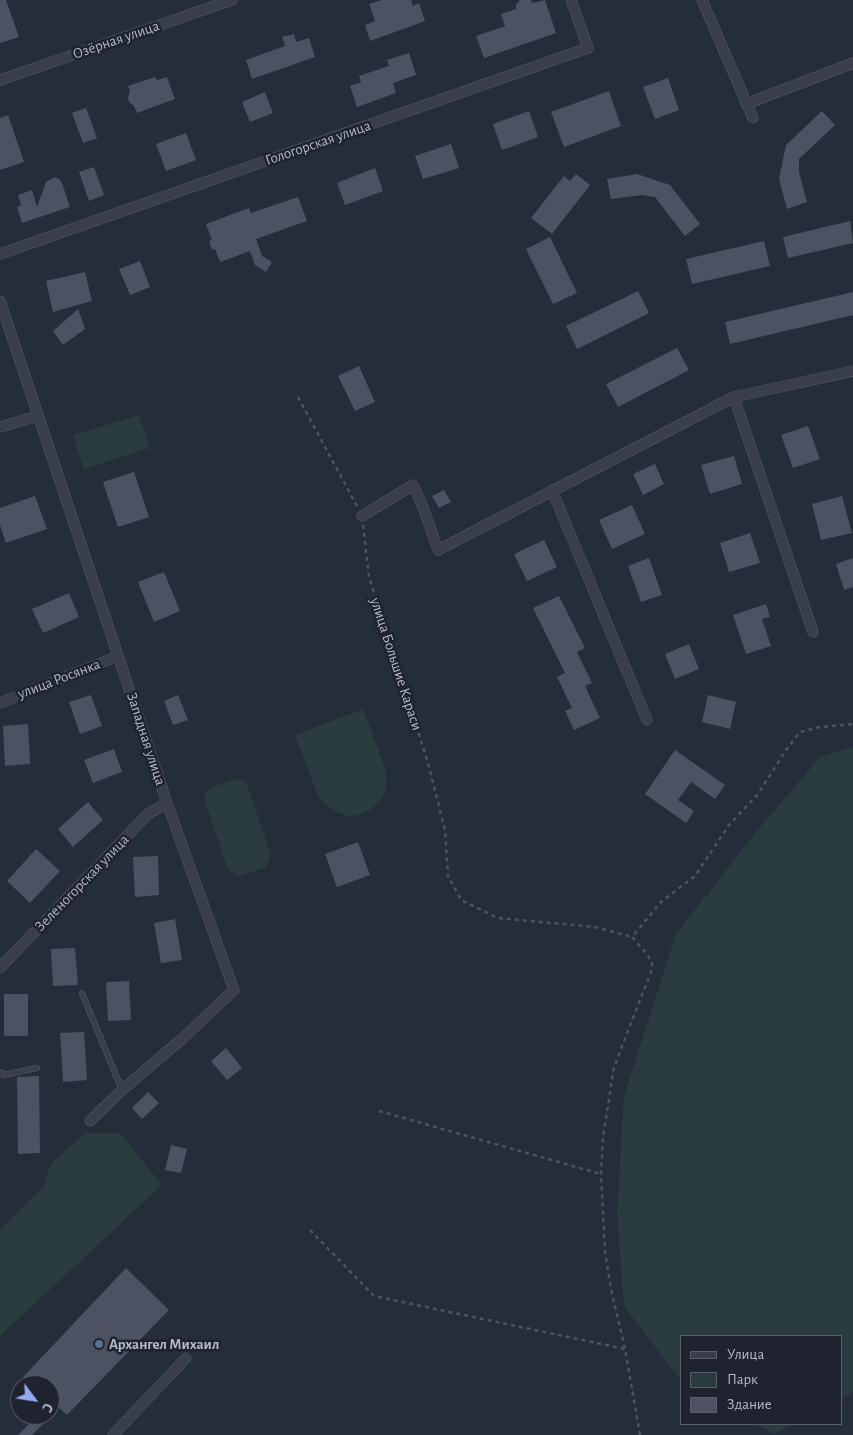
<!DOCTYPE html>
<html>
<head>
<meta charset="utf-8">
<style>
  body { margin:0 }
  #map { position:relative; width:853px; height:1435px; overflow:hidden; background:#252c3a; font-family:"Alegreya Sans",sans-serif }
  canvas { display:block }
  .legend { position:absolute; left:680px; top:1335px; width:162px; height:90px; box-sizing:border-box; background:#1e232f; border:1px solid #5a5f6b; margin:0; padding:6px 9px; list-style:none; font-size:15px; color:#b4b9c6 }
  .legend li { display:flex; align-items:center; gap:10px; height:25px }
  .legend b { width:25px; border:1px solid #5a5f6b }
  .north { position:absolute; left:10px; top:1375px; width:50px; height:50px; box-sizing:border-box; background:#1e232f; border:1px solid #5a5f6b; border-radius:50%; rotate:121deg; font-size:14px; font-weight:700; line-height:20px; text-align:center; color:#b4b9c6 }
  .north::after { content:''; display:block; margin:auto; width:18px; height:22px; background:#91abed; clip-path:polygon(50% 0,100% 100%,50% 72%,0 100%) }
</style>
</head>
<body>
<div id="map">
<canvas width="853" height="1435"></canvas>
<ul class="legend">
<li><b style="height:6px;background:#393e4a"></b>Улица</li>
<li><b style="height:14px;background:#2b3c3f"></b>Парк</li>
<li><b style="height:14px;background:#4c5262"></b>Здание</li>
</ul>
<div class="north">С</div>
</div>
<script>
const g = document.querySelector('canvas').getContext('2d');
g.lineJoin = 'round';
function fill(path, color) { g.fillStyle = color; g.fill(path, 'evenodd'); }
const toPath = rows => new Path2D(rows.map(r => 'M' + r).join(''));
function strokePath(path, color, width, dash) { g.strokeStyle = color; g.lineWidth = width; g.lineCap = dash ? 'butt' : 'round'; g.setLineDash(dash || []); g.stroke(path); }
function label(font, color, halo, rows, align = 'center') {
  g.font = font + ' "Alegreya Sans",sans-serif'; g.lineWidth = 5; g.setLineDash([]); g.textBaseline = 'middle'; g.strokeStyle = halo; g.fillStyle = color; for (const [text, x, y, turn = 0] of rows) {
    g.save(); g.translate(x, y); g.rotate((+turn || 0) * Math.PI / 180); g.textAlign = isNaN(turn) ? turn : align; if (halo) g.strokeText(text, 0, 0); g.fillText(text, 0, 0); g.restore();
  }
}
fill(toPath([
  [139,415,150,448,84,469,73,435],
  [363,709,386,771,386,789,383,797,370,810,360,815,348,816,334,811,324,803,317,794,295,735],
  [853,747,853,1392,842,1398,842,1336,682,1336,682,1382,624,1306,617,1214,624,1096,676,934,756,832,820,757],
  [237,779,244,781,248,787,271,855,266,867,239,876,228,869,205,802,205,793,209,788],
  [86,1133,120,1133,162,1185,0,1336,0,1229,44,1186,50,1164],
  [755,1424,793,1424,774,1434]
]), '#2b3c3f');
fill(toPath([
  [0,0,6,0,19,37,0,43],
  [382,0,411,0,413,6,419,3,425,21,370,41,365,25,375,21,369,4],
  [520,0,530,0,533,3,545,0,556,33,484,58,476,36,505,26,501,14,516,9,516,5],
  [294,34,296,42,309,38,315,57,252,79,246,60,285,46,282,37],
  [409,53,416,75,393,83,396,93,357,107,350,86,361,82,359,76,389,66,387,60],
  [155,77,157,80,167,77,175,99,137,113,134,106,129,102,128,98,130,90,128,86],
  [668,78,679,110,655,119,643,87],
  [609,91,621,126,564,147,551,112],
  [265,92,273,113,250,122,242,102],
  [86,108,97,138,83,143,72,113],
  [529,111,538,137,502,150,493,124],
  [822,111,835,125,799,159,799,172,807,202,787,209,779,179,786,145],
  [8,115,24,162,0,170,0,118],
  [186,133,196,160,166,171,156,144],
  [451,144,459,168,423,179,415,156],
  [94,167,104,195,89,201,79,172],
  [375,168,383,191,345,205,337,183],
  [576,174,590,185,552,234,531,218,564,176,570,181],
  [637,174,670,185,700,224,685,236,655,197,642,195,611,199,607,179],
  [55,177,59,179,62,183,70,207,22,223,17,207,21,205,18,195,32,190,37,207,46,182],
  [298,197,307,221,256,239,262,256,272,262,266,272,255,265,250,251,220,262,215,249,212,250,209,241,212,240,206,224,249,208,251,213],
  [850,221,853,243,788,258,783,237],
  [550,237,577,293,553,304,526,249],
  [764,241,770,266,692,284,686,259],
  [140,261,150,287,130,295,119,269],
  [85,272,92,301,53,312,46,281],
  [638,291,649,313,577,349,566,326],
  [853,292,853,315,730,344,725,322],
  [78,309,85,329,63,345,53,331],
  [677,348,689,370,618,407,606,384],
  [359,366,375,402,355,411,338,376],
  [808,426,820,459,793,468,781,435],
  [734,456,742,484,710,494,701,465],
  [655,464,664,484,643,495,633,474],
  [134,472,149,517,118,527,103,482],
  [444,490,451,502,439,508,432,496],
  [35,496,47,529,6,543,0,525,0,508],
  [842,496,852,533,821,540,812,504],
  [632,505,645,534,612,549,599,520],
  [750,533,760,563,729,572,720,543],
  [544,540,557,567,527,581,514,554],
  [649,558,662,595,641,602,628,566],
  [853,558,853,587,844,590,836,564],
  [164,572,180,611,154,622,138,582],
  [69,593,79,617,43,633,32,609],
  [559,596,585,648,577,652,592,683,585,686,600,718,574,730,565,711,572,708,557,677,565,673,533,608],
  [766,604,770,617,762,619,771,646,746,654,733,615],
  [689,644,699,669,675,679,665,654],
  [91,695,102,726,80,734,69,702],
  [178,695,188,720,173,725,164,701],
  [708,695,736,702,730,729,702,722],
  [28,724,30,764,5,766,3,726],
  [114,749,122,772,93,783,84,760],
  [675,750,725,785,715,799,691,782,678,800,694,811,686,823,645,794],
  [88,802,103,820,73,847,58,829],
  [358,842,370,875,337,887,325,854],
  [36,849,60,871,30,903,7,881],
  [158,856,159,895,135,897,133,857],
  [175,919,182,960,161,963,154,923],
  [75,948,78,985,53,986,51,949],
  [129,981,131,1020,108,1021,106,982],
  [4,994,28,994,28,1036,4,1036],
  [84,1032,87,1080,63,1082,60,1033],
  [226,1048,242,1068,227,1080,211,1061],
  [39,1076,40,1153,18,1154,17,1077],
  [148,1092,159,1103,142,1119,132,1108],
  [171,1145,187,1149,181,1173,165,1170],
  [126,1268,169,1310,67,1415,50,1400,50,1385,32,1385,23,1377],
  [26,1415,40,1415,46,1421,32,1435,18,1435,32,1421]
]), '#4c5262');
const service = toPath([
  [82,993,122,1090],
  [0,1072,4,1075,37,1068]
]);
const minor = toPath([
  [702,0,753,118],
  [0,80,232,0],
  [746,104,853,63],
  [0,254,588,48,571,0],
  [0,301,167,803,234,990,183,1038,122,1090,90,1121],
  [734,397,813,632],
  [0,427,38,416],
  [552,490,647,720],
  [362,516,413,485,423,507,438,550,734,397,853,371],
  [0,703,118,656],
  [0,968,148,814,167,803],
  [113,1435,186,1358]
]);
strokePath(service, '#575c68', 6);
strokePath(minor, '#575c68', 11);
strokePath(toPath([
  [298,397,358,508],
  [363,525,369,577,428,763,445,830,448,876,461,900,498,918,595,927,632,937],
  [379,1111,601,1174],
  [310,1230,374,1296,625,1349],
  [640,1435,625,1349,611,1289,605,1252,601,1174,603,1137,614,1067,651,972,652,963,647,954,632,937,661,902,695,876,729,825,758,794,786,750,800,732,820,727,853,724]
]), '#49575c', 2.5, [4, 4]);
strokePath(service, '#393e4a', 5);
strokePath(minor, '#393e4a', 10);
for (const [x, y, r, color] of [
  [99,1344,5,"#5c6f8a"]
]) { const dot = new Path2D(); dot.arc(x, y, r, 0, 2 * Math.PI); g.fillStyle = color; g.fill(dot); strokePath(dot, '#1e232f', 2); }
label('15px', '#b4b9c6', '#1e232f', [
  ["Озёрная улица",116,40,-19],
  ["Гологорская улица",318,143,-19],
  ["улица Большие Караси",396,664,72],
  ["улица Росянка",59,679,-21],
  ["Западная улица",146,739,72],
  ["Зеленогорская улица",82,883,-46]
]);
label('bold 15px', '#b4b9c6', '#1e232f', [
  ["Архангел Михаил",109,1344]
], 'left');
</script>
</body>
</html>
